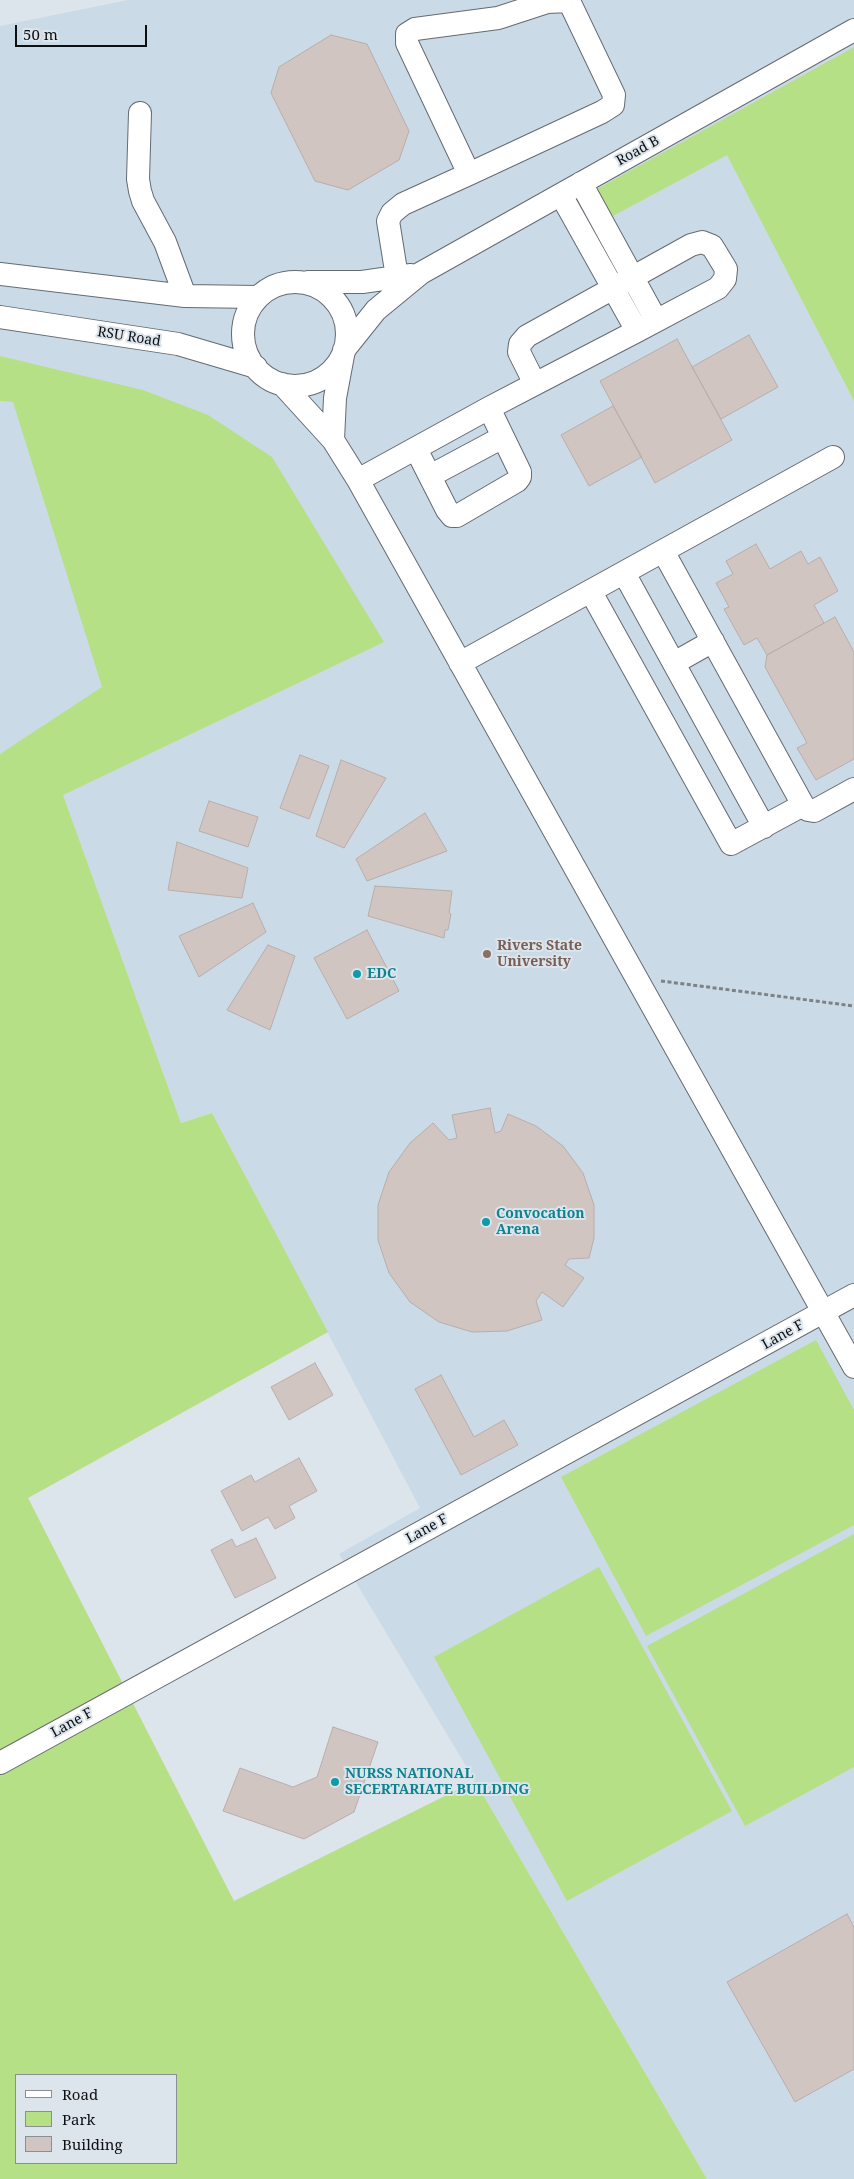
<!DOCTYPE html>
<html>
<head>
<meta charset="utf-8">
<style>
  body { margin:0 }
  #map { position:relative; width:854px; height:2179px; overflow:hidden; background:#dce4ec; font-family:"Noto Serif",serif }
  canvas { display:block }
  .legend { position:absolute; left:15px; top:2074px; width:162px; height:90px; box-sizing:border-box; background:#dce4ec; border:1px solid #898f95; margin:0; padding:6px 9px; list-style:none; font-size:15px; color:#0d1012 }
  .legend li { display:flex; align-items:center; gap:10px; height:25px }
  .legend b { width:25px; border:1px solid #898f95 }
  .scale { position:absolute; left:15px; top:25px; width:132px; height:22px; box-sizing:border-box; border:2px solid #0d1012; border-top:0; padding-left:6px; font-size:15px; line-height:18px; white-space:nowrap; color:#0d1012; -webkit-text-stroke:4px #dce4ec; paint-order:stroke }
</style>
</head>
<body>
<div id="map">
<canvas width="854" height="2179"></canvas>
<ul class="legend">
<li><b style="height:6px;background:#fff"></b>Road</li>
<li><b style="height:14px;background:#b6e085"></b>Park</li>
<li><b style="height:14px;background:#d0c5c1"></b>Building</li>
</ul>
<div class="scale">50 m</div>
</div>
<script>
const g = document.querySelector('canvas').getContext('2d');
g.lineJoin = 'round';
function fill(path, color) { g.fillStyle = color; g.fill(path, 'evenodd'); }
const toPath = rows => new Path2D(rows.map(r => 'M' + r).join(''));
function strokePath(path, color, width, dash) { g.strokeStyle = color; g.lineWidth = width; g.lineCap = dash ? 'butt' : 'round'; g.setLineDash(dash || []); g.stroke(path); }
function label(font, color, halo, rows, align = 'center') {
  g.font = font + ' "Noto Serif",serif'; g.lineWidth = 4; g.setLineDash([]); g.textBaseline = 'middle'; g.strokeStyle = halo; g.fillStyle = color; for (const [text, x, y, turn = 0] of rows) {
    g.save(); g.translate(x, y); g.rotate((+turn || 0) * Math.PI / 180); g.textAlign = isNaN(turn) ? turn : align; if (halo) g.strokeText(text, 0, 0); g.fillText(text, 0, 0); g.restore();
  }
}
fill(toPath([
  [128,0,854,0,854,2179,707,2179,475,1781,339,1554,420,1508,212,1113,181,1123,39,730,0,754,0,26]
]), '#cbdae7');
fill(toPath([
  [854,47,854,401,727,155,611,217,597,189],
  [0,356,143,390,208,415,272,457,384,642,63,795,181,1123,212,1113,328,1332,28,1498,234,1901,475,1781,707,2179,0,2179,0,754,102,687,13,402,0,401],
  [16,2075,176,2075,176,2163,16,2163],
  [816,1340,854,1410,854,1525,646,1636,561,1477],
  [854,1534,854,1767,745,1826,647,1646],
  [599,1567,732,1811,567,1901,434,1657]
]), '#b6e085');
const building = toPath([
  [331,35,367,44,409,131,399,160,348,190,315,181,271,93,279,67,331,35],
  [749,335,778,387,721,419,692,367,749,335],
  [677,339,732,440,655,483,600,381,677,339],
  [613,406,642,457,589,486,561,435,613,406],
  [756,544,770,569,801,551,808,564,820,557,838,591,814,605,824,623,767,655,757,638,744,645,724,609,729,607,716,583,733,574,726,561,756,544],
  [835,617,854,652,854,759,816,780,797,748,807,743,765,667,767,655,835,617],
  [300,755,329,766,309,819,280,808,300,755],
  [341,760,386,778,344,848,316,836,341,760],
  [209,801,258,817,248,847,199,831,209,801],
  [425,813,447,851,367,881,356,859,425,813],
  [177,842,248,868,242,898,168,890,177,842],
  [375,886,452,891,449,913,451,914,448,930,445,930,444,938,368,916,375,886],
  [253,903,266,932,199,977,179,936,253,903],
  [367,930,399,991,347,1019,314,958,367,930],
  [268,945,295,956,270,1030,227,1010,268,945],
  [490,1108,495,1133,501,1131,508,1114,536,1126,563,1146,583,1173,594,1205,594,1238,589,1258,569,1259,565,1265,584,1278,563,1307,542,1292,536,1301,542,1320,507,1331,472,1332,439,1322,410,1302,389,1273,378,1240,378,1205,389,1172,410,1143,433,1123,449,1140,457,1138,452,1115,490,1108],
  [315,1363,333,1395,289,1420,271,1387,315,1363],
  [441,1375,474,1437,504,1420,518,1445,461,1475,415,1389,441,1375],
  [299,1458,317,1491,289,1506,295,1518,275,1529,268,1517,242,1531,221,1491,251,1475,255,1482,299,1458],
  [256,1538,276,1578,235,1598,211,1550,232,1539,236,1547,256,1538],
  [333,1727,378,1742,354,1812,304,1839,223,1811,240,1768,293,1787,317,1777,333,1727],
  [847,1914,854,1927,854,2069,795,2102,727,1982,847,1914]
]);
fill(building, '#d0c5c1');
strokePath(building, '#b9aeaa', 1);
const minor = toPath([
  [140,113,138,179,140,191,143,201,165,242,185,296],
  [581,183,656,320],
  [561,195,637,331],
  [0,274,185,296,258,297],
  [397,277,388,221,392,213,403,204,469,174,602,112,613,105,614,95,569,1,547,2,498,18,415,29,407,34,407,43,469,174],
  [308,282,362,282,411,275],
  '243 334a52 52 0 1 1 104 0a52 52 0 1 1-104 0Z',
  [0,317,178,344,256,367],
  [282,384,333,440,358,480,854,1367],
  [333,440,335,398,344,350,376,310,421,273,854,30],
  [416,449,447,510,452,516,457,516,517,481,520,477,520,472,489,408],
  [430,476,503,437],
  [358,480,489,408,535,384,637,331,718,288,725,279,726,269,712,246,702,242,691,245,527,336,520,344,519,352,535,384],
  [663,551,803,805,808,810,814,811,854,789],
  [624,573,764,827],
  [591,592,731,844,803,805],
  [460,663,833,457],
  [674,663,713,641],
  [0,1763,854,1295]
]);
strokePath(minor, '#646b72', 24);
strokePath(toPath([
  [661,981,854,1006]
]), '#7c8287', 3, [4, 2.5]);
strokePath(minor, '#fff', 22);
for (const [x, y, r, color] of [
  [487,954,5,"#8d6e63"],
  [357,974,5,"#0f9aa8"],
  [486,1222,5,"#0f9aa8"],
  [335,1782,5,"#0f9aa8"]
]) { const dot = new Path2D(); dot.arc(x, y, r, 0, 2 * Math.PI); g.fillStyle = color; g.fill(dot); strokePath(dot, '#dce4ec', 2); }
label('14px', '#0d1012', '#dce4ec', [
  ["Road B",638,151,-29],
  ["RSU Road",129,337,9],
  ["Lane F",783,1335,-29],
  ["Lane F",427,1529,-29],
  ["Lane F",72,1723,-29]
]);
label('bold 14px', '#785e54', '#dce4ec', [
  ["Rivers State",497,946],
  ["University",497,962]
], 'left');
label('bold 14px', '#0d838f', '#dce4ec', [
  ["EDC",367,974],
  ["Convocation",496,1214],
  ["Arena",496,1230],
  ["NURSS NATIONAL",345,1774],
  ["SECERTARIATE BUILDING",345,1790]
], 'left');
</script>
</body>
</html>
